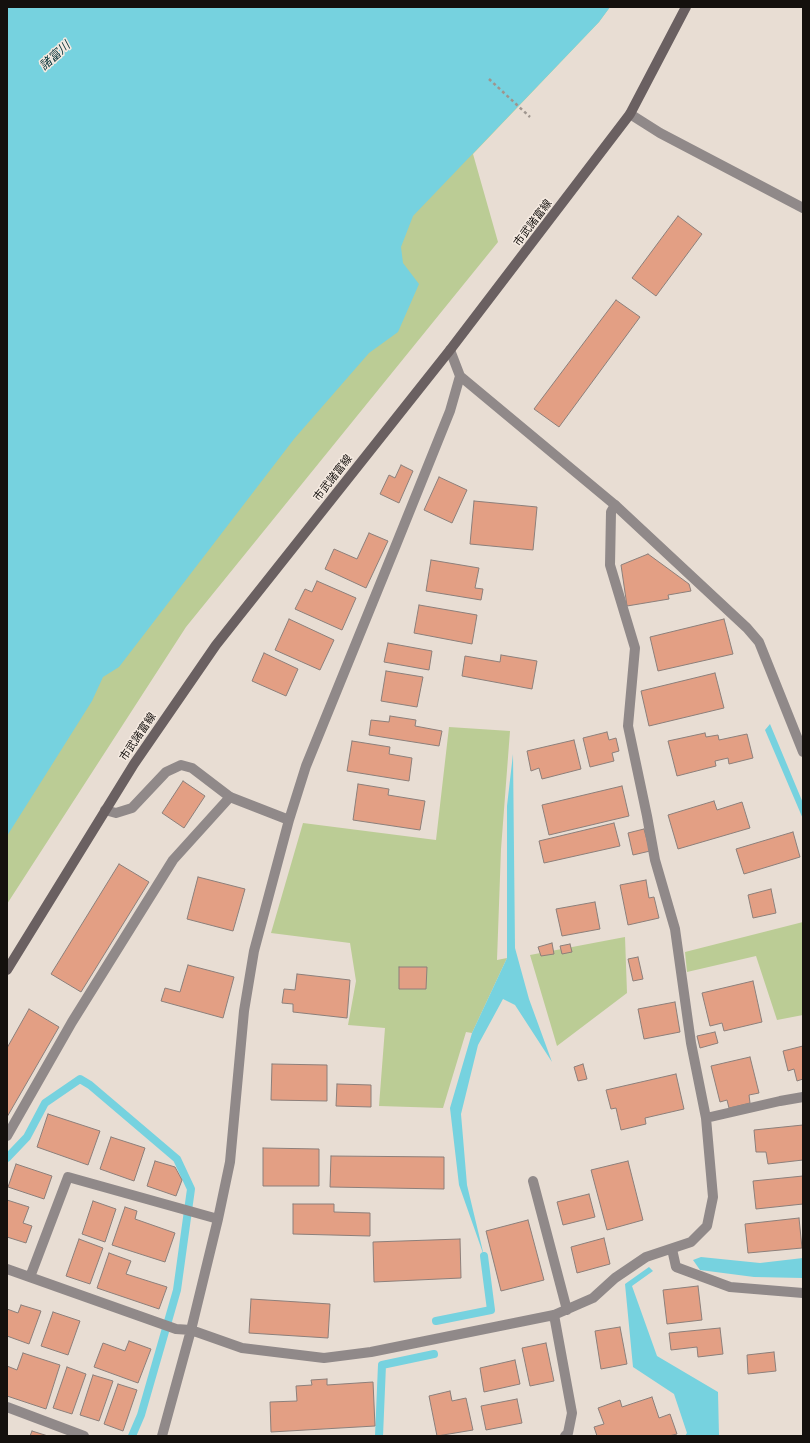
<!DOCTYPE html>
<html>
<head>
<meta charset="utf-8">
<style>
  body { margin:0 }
  #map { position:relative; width:810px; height:1443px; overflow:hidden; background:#e8ddd3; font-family:Literata,serif }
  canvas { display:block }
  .frame { position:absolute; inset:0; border:8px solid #14100d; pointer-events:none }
</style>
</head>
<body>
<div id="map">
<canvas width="810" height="1443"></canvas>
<div class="frame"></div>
</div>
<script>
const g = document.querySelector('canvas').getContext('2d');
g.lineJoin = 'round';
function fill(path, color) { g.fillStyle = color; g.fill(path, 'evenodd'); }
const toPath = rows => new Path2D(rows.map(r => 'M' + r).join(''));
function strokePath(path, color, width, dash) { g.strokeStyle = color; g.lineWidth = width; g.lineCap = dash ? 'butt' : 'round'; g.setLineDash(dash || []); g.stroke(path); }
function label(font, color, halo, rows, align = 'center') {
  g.font = font + ' Literata,"Noto Sans JP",serif'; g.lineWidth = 3; g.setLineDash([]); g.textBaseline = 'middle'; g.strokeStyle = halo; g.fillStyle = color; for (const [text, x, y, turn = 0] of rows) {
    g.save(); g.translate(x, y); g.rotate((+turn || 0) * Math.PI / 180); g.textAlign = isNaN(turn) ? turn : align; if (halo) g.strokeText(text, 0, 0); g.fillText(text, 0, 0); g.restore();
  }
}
fill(toPath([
  [610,7,599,22,473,154,498,242,186,627,7,904,7,741,370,249],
  [449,727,510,731,501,849,497,960,507,958,472,1033,466,1032,443,1108,379,1106,385,1028,348,1025,356,981,350,943,271,933,303,823,436,840],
  [803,922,803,1015,777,1020,756,956,687,972,685,952],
  [625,937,627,993,557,1046,530,955]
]), '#bbcc95');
fill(toPath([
  [7,7,610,7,599,22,413,216,401,247,403,263,419,284,398,332,369,353,294,439,119,667,103,677,92,701,7,836],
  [770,724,803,803,803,819,765,730],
  [513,754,515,948,529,999,552,1062,515,1005,503,999,478,1045,461,1114,467,1185,484,1256,459,1185,450,1108,472,1033,507,958,507,806],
  [701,1257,760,1263,803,1258,803,1278,754,1277,700,1270,693,1260],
  [649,1267,653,1271,632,1286,657,1356,718,1392,719,1436,685,1436,687,1433,674,1394,633,1367,625,1284]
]), '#76d2df');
strokePath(toPath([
  [7,1158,27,1137,45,1103,80,1079,90,1085,177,1159,191,1189,177,1290,141,1415,132,1436],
  [436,1321,491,1310,484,1256],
  [379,1436,382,1365,434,1354]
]), '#76d2df', 8);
const building = toPath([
  [678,216,702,234,656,296,632,278,678,216],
  [616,300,640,317,559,427,534,409,616,300],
  [401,465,413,471,399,503,380,494,389,475,395,478,401,465],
  [439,477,467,490,452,523,424,510,439,477],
  [474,501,537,507,533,550,470,544,474,501],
  [369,533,388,541,366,588,325,569,334,549,357,559,369,533],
  [648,554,689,584,691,591,668,595,669,599,627,606,621,565,648,554],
  [431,560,479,568,475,588,483,589,481,600,426,591,431,560],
  [317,581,356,598,342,630,295,609,305,589,312,592,317,581],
  [419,605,477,615,472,644,414,633,419,605],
  [289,619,334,640,320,670,275,650,289,619],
  [724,619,733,654,658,671,650,637,724,619],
  [388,643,432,651,429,670,384,662,388,643],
  [264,653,298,669,286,696,252,681,264,653],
  [501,655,537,661,532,689,462,676,465,656,500,662,501,655],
  [386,671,423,677,417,707,381,701,386,671],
  [715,673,724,708,649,726,641,691,715,673],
  [390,716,416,720,415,726,442,731,439,746,369,735,371,720,389,722,390,716],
  [607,732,609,740,616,738,619,751,612,753,614,761,590,767,583,738,607,732],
  [705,733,706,737,718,735,719,740,747,734,753,758,729,764,728,758,715,761,716,766,677,776,668,741,705,733],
  [574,740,581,769,542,779,539,768,531,771,527,751,574,740],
  [352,741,390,747,389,754,412,758,409,781,347,771,352,741],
  [183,781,205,796,184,828,162,813,183,781],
  [358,784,389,789,388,795,425,801,420,830,353,820,358,784],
  [622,786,629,816,549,835,542,805,622,786],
  [714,801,717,810,742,802,750,828,678,849,668,815,714,801],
  [614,823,620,846,544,863,539,841,614,823],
  [644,829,650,851,633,855,628,833,644,829],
  [793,832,800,857,744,874,736,849,793,832],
  [119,864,149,882,81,992,51,974,119,864],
  [198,877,245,889,233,931,187,919,198,877],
  [646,880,649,898,654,897,659,918,628,925,620,885,646,880],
  [771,889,776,913,753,918,748,895,771,889],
  [595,902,600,929,562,936,556,909,595,902],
  [552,943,554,954,541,956,538,947,552,943],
  [570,944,572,952,562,954,560,946,570,944],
  [638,957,643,979,633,981,628,959,638,957],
  [188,965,234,977,223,1018,161,1001,165,988,180,992,188,965],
  [399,967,427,967,426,989,399,989,399,967],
  [297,974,350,980,347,1018,293,1012,293,1004,282,1003,284,989,295,990,297,974],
  [753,981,762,1022,724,1031,722,1023,710,1026,702,993,753,981],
  [675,1002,680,1032,644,1039,638,1009,675,1002],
  [29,1009,59,1027,7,1117,7,1048,29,1009],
  [715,1032,718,1043,700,1048,697,1036,715,1032],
  [803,1046,803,1079,797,1081,794,1069,788,1071,783,1051,803,1046],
  [750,1057,759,1093,749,1095,750,1103,729,1108,727,1100,720,1102,711,1066,750,1057],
  [272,1064,327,1065,327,1101,271,1100,272,1064],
  [583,1064,587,1079,578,1081,574,1067,583,1064],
  [676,1074,684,1109,645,1118,646,1124,621,1130,616,1108,611,1109,606,1090,676,1074],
  [337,1084,371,1085,371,1107,336,1106,337,1084],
  [48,1114,100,1131,88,1165,37,1147,48,1114],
  [803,1125,803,1160,768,1164,766,1152,756,1152,754,1130,803,1125],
  [111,1137,145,1148,134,1181,100,1169,111,1137],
  [263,1148,319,1149,319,1186,263,1186,263,1148],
  [331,1156,444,1157,444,1189,330,1187,331,1156],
  [155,1161,175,1167,182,1180,176,1196,147,1186,155,1161],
  [628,1161,643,1220,607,1230,591,1170,628,1161],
  [16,1164,52,1176,44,1199,8,1187,16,1164],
  [803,1176,803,1204,756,1209,753,1181,803,1176],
  [589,1194,595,1217,563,1225,557,1202,589,1194],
  [7,1200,29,1207,23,1223,32,1226,26,1243,7,1237,7,1200],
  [93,1201,116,1209,105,1242,82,1234,93,1201],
  [293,1204,334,1204,334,1212,370,1213,370,1236,293,1234,293,1204],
  [125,1207,137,1211,135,1219,175,1233,165,1262,112,1245,125,1207],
  [799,1218,802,1248,748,1253,745,1224,799,1218],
  [528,1220,544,1280,501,1291,486,1231,528,1220],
  [604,1238,610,1264,577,1273,571,1247,604,1238],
  [79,1239,103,1248,90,1284,66,1276,79,1239],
  [460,1239,461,1278,374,1282,373,1242,460,1239],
  [109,1253,131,1261,126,1274,167,1287,159,1309,97,1288,109,1253],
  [698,1286,702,1320,667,1324,663,1290,698,1286],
  [251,1299,330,1304,328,1338,249,1333,251,1299],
  [21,1305,41,1311,29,1344,7,1336,7,1309,18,1313,21,1305],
  [53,1312,80,1321,68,1355,41,1346,53,1312],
  [620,1327,627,1364,601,1369,595,1331,620,1327],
  [720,1328,723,1354,698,1357,697,1347,671,1350,669,1333,720,1328],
  [129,1341,151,1349,138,1383,94,1367,103,1343,125,1351,129,1341],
  [546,1343,554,1381,530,1386,522,1348,546,1343],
  [774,1352,776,1371,748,1374,747,1355,774,1352],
  [23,1353,60,1365,46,1409,7,1396,7,1366,17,1370,23,1353],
  [515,1360,520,1384,484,1392,480,1368,515,1360],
  [67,1367,86,1374,72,1414,53,1408,67,1367],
  [93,1375,113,1381,99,1421,80,1415,93,1375],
  [327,1379,327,1385,373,1382,375,1426,271,1432,270,1402,297,1401,296,1386,312,1385,311,1380,327,1379],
  [118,1384,137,1390,123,1431,104,1424,118,1384],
  [450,1391,452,1401,466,1398,473,1430,437,1436,429,1396,450,1391],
  [652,1397,659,1418,670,1414,677,1434,669,1436,597,1436,594,1427,604,1424,598,1408,620,1400,622,1407,652,1397],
  [517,1399,522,1423,486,1430,481,1406,517,1399],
  [32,1431,48,1436,30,1436,32,1431]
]);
fill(building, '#e39f84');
strokePath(building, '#8c7f7a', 1);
strokePath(toPath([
  [489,79,530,117]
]), '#9e958e', 2.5, [3, 3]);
strokePath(toPath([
  [630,114,660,133,803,208],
  [615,505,747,628,759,642,803,752],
  [7,1136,72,1022,173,860,230,797]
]), '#908989', 10);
strokePath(toPath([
  [105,810,116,813,132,808,166,772,181,765,192,768,230,797,289,820],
  [706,1118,780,1101,803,1097],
  [533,1181,567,1310],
  [672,1249,676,1267,730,1287,803,1293],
  [7,1269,176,1329,191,1330,242,1348,324,1358,371,1352,554,1315,593,1298,615,1278,646,1257,691,1242,707,1226,713,1197,706,1118,691,1043,675,929,655,860,647,816,628,726,635,648,610,565,611,512,615,505,460,376],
  [30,1277,68,1177,218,1219],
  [554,1315,572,1413,568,1433,565,1436],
  [7,1407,84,1436],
  [162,1436,191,1330,218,1219,230,1162,244,1011,254,951,289,820,306,766,396,545,450,411,460,376,450,350]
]), '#908989', 10);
strokePath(toPath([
  [7,970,134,764,216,645,450,350,630,114,686,7]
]), '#6a6061', 10);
label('11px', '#14100d', '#f5eae1', [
  ["市武諸富線",533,223,-53],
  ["市武諸富線",333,478,-52],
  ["市武諸富線",138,737,-56]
]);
label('italic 12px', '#023137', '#f5eae1', [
  ["諸富川",55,56,-42]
]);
</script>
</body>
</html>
